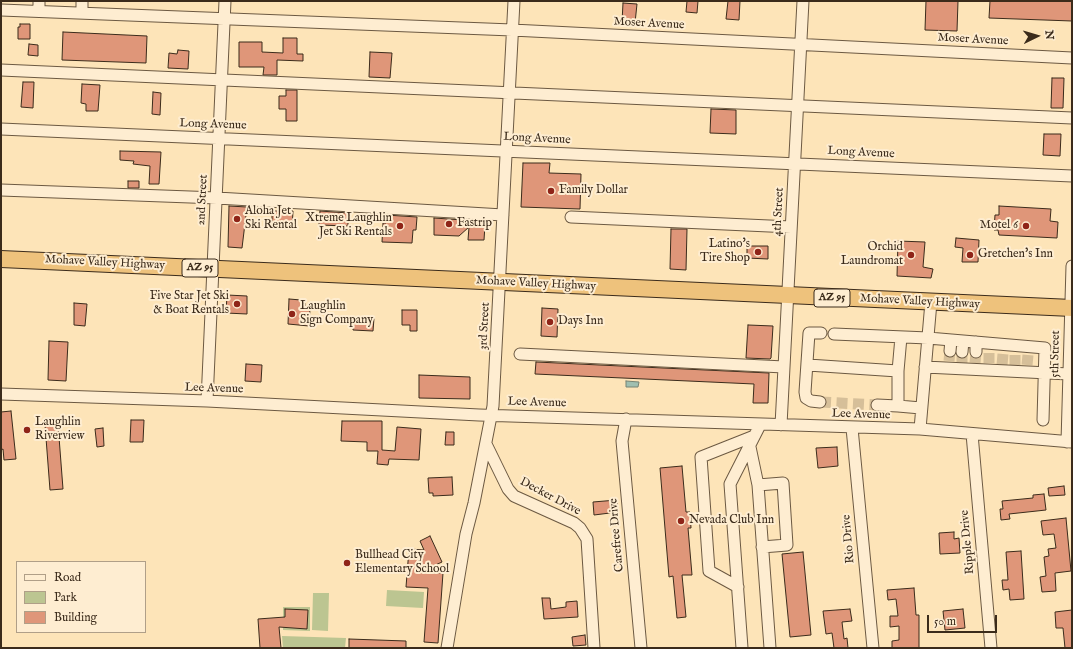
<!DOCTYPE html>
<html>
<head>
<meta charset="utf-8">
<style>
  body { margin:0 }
  #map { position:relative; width:1073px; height:649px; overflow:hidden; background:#fde4b8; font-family:"IM FELL English",serif }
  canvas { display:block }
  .frame { position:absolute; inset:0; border:2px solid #3b2b1b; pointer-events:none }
  .legend { position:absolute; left:16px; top:561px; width:130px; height:72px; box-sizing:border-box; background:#feedd1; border:1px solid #b09f88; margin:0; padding:5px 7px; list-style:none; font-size:12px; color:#3b2b1b }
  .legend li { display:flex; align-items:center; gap:8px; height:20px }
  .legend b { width:20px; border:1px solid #b09f88 }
  .north { position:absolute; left:1017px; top:16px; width:40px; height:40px; -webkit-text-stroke:3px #feedd1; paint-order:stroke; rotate:85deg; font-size:11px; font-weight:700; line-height:16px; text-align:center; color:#3b2b1b }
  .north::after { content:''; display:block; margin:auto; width:14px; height:18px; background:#3b2b1b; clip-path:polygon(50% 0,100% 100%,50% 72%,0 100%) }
  .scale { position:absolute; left:927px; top:615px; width:70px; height:18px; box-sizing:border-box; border:2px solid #3b2b1b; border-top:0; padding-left:5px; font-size:12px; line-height:14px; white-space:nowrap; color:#3b2b1b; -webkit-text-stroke:3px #feedd1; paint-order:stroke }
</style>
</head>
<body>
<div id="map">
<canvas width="1073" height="649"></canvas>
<div class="frame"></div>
<ul class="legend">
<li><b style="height:5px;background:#feedd1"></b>Road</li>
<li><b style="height:11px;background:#bcc591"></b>Park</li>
<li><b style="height:11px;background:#df9679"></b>Building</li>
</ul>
<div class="north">N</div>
<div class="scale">50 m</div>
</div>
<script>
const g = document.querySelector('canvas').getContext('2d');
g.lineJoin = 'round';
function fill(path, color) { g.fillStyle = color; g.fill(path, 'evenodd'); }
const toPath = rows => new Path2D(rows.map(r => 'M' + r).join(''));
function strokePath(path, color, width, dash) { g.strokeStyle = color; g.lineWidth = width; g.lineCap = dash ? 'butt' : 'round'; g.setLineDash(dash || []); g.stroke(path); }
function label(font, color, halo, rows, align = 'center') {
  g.font = font + ' "IM FELL English",serif'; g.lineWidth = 4; g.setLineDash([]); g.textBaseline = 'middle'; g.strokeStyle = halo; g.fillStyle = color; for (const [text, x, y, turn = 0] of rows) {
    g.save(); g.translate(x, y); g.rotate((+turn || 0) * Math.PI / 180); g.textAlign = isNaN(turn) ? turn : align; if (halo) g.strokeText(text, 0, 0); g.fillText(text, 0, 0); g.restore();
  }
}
fill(toPath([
  [387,590,424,592,423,608,386,606],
  [313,593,329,593,328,631,312,630],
  [283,607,310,607,310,631,283,630],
  [282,636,346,638,345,648,283,648]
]), '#bcc591');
const water = toPath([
  [626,381,639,382,638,387,626,387,626,381]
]);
fill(water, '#9fbfb0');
strokePath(water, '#778474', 1);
const building = toPath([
  [687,1,698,1,697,13,686,12,687,1],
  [728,1,740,1,739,20,726,19,728,1],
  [926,1,958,1,957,31,925,30,926,1],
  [990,1,1072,1,1072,21,989,18,990,1],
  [623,3,637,4,635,23,622,22,623,3],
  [20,24,30,24,30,39,18,39,18,27,20,27,20,24],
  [63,32,147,36,146,63,62,60,63,32],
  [283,38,297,38,297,54,303,54,303,61,277,60,277,75,263,75,264,67,239,67,239,42,262,42,262,52,283,53,283,38],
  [29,44,38,45,38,56,28,55,29,44],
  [178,50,189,51,188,69,168,68,169,53,177,54,178,50],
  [370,52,392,53,390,78,369,77,370,52],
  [1052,78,1064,78,1063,108,1051,108,1052,78],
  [23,82,34,82,33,108,21,107,23,82],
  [82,84,100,85,98,111,86,111,86,104,81,103,82,84],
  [286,90,297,90,297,121,286,121,286,109,279,109,279,96,286,96,286,90],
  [153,92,161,93,160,115,152,114,153,92],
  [711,109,736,110,736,134,710,133,711,109],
  [1044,134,1061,134,1060,156,1043,155,1044,134],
  [120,151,161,152,159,184,149,184,150,166,133,164,134,161,120,160,120,151],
  [523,163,550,163,549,173,581,174,580,209,521,207,523,163],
  [128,181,139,181,139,188,128,188,128,181],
  [229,206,247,207,242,248,228,247,229,206],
  [999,206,1051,209,1050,221,1058,222,1057,238,999,235,998,230,994,230,995,215,999,215,999,206],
  [272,211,293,211,292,229,272,228,272,211],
  [320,211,348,213,348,226,319,225,320,211],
  [386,215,417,217,416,230,413,230,412,243,382,242,383,223,386,223,386,215],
  [434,218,463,220,463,224,485,225,484,240,468,240,469,227,459,236,434,235,434,218],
  [671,229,687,229,686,270,670,269,671,229],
  [956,238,979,240,978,262,962,262,963,248,955,247,956,238],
  [898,241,925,242,923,267,933,269,931,278,897,276,898,241],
  [747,246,768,246,768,259,747,258,747,246],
  [227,295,247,296,247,314,226,313,227,295],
  [289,299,301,300,301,303,305,303,305,307,310,308,309,326,288,324,289,299],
  [74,303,87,304,85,326,74,325,74,303],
  [542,308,558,309,557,337,541,336,542,308],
  [402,310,417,310,417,331,410,331,410,325,402,325,402,310],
  [354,317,374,318,373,331,353,330,354,317],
  [748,325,773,326,771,358,770,359,746,358,748,325],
  [49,341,68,342,66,381,48,380,49,341],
  [536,362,769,373,768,403,753,403,754,384,535,374,536,362],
  [246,364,262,365,261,382,245,381,246,364],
  [419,375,470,377,470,399,419,398,419,375],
  [11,411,16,459,4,460,3,449,1,450,1,412,11,411],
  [131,420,144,420,143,442,130,442,131,420],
  [342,421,382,421,382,450,395,451,397,427,421,429,419,460,389,459,388,465,377,464,378,451,367,451,367,442,341,441,342,421],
  [58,424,63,489,50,490,45,425,58,424],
  [103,428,104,446,97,447,95,429,103,428],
  [446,432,454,432,454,445,445,445,446,432],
  [837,447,838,466,818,468,816,448,837,447],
  [682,466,686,512,690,512,691,528,688,528,692,575,682,575,686,617,677,618,673,576,669,577,660,468,682,466],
  [452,477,453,495,433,496,433,493,429,493,428,478,452,477],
  [1064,486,1065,495,1049,496,1048,488,1064,486],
  [1044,494,1046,510,1009,514,1010,519,1001,520,1000,509,1003,509,1002,501,1033,498,1033,495,1044,494],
  [617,500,618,512,594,515,593,502,617,500],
  [1066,518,1071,571,1055,573,1056,591,1042,592,1040,577,1046,576,1044,557,1049,556,1048,549,1056,548,1054,534,1043,535,1041,521,1066,518],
  [954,532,954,539,959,538,960,553,940,554,939,533,954,532],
  [430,536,442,562,420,572,443,573,438,643,424,642,428,588,406,587,409,549,424,550,420,541,430,536],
  [1021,551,1024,599,1010,600,1009,589,1003,590,1002,580,1008,580,1006,552,1021,551],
  [803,552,811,635,790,637,782,554,803,552],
  [914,588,916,615,919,615,919,648,892,648,892,641,899,640,899,626,890,627,890,616,898,616,896,599,888,600,887,590,914,588],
  [542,598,550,598,551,609,566,607,566,602,577,601,578,617,544,619,542,598],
  [285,609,308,610,307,629,279,627,281,648,260,648,258,619,285,617,285,609],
  [850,609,852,621,842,622,844,639,847,638,848,648,834,648,832,633,826,634,823,611,850,609],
  [963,609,965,628,945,630,943,611,963,609],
  [1072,610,1072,648,1065,648,1063,628,1056,628,1055,612,1072,610],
  [585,635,586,645,573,646,572,637,585,635],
  [349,639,406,641,406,648,349,648,349,639]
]);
fill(building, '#df9679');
strokePath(building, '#3b2b1b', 1);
strokePath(toPath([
  [949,361,950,351],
  [962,363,962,352],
  [975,363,976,352],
  [989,363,989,353],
  [1002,365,1003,354],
  [1015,365,1015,355],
  [1027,365,1028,355],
  [820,402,877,405]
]), '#d6bf99', 11, [11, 5.5]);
const minor = toPath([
  [1,10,512,30,1072,58],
  [39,11,39,1],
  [82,12,82,1],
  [1,70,1072,118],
  [1,129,1072,176],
  [1,190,217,198,503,215],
  [571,217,791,227],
  [834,334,928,338,1045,348,1043,420],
  [950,351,951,340],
  [962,352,963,341],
  [976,352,976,342],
  [520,354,784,367],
  [808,365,898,371,898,406,921,408],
  [925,367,1069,374],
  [898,371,901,337],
  [1,394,207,401,479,415,920,429,1072,442],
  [207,401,225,1],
  [820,402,811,401,806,398,805,392,809,333,821,333],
  [877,405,898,406],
  [626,419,622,441,641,648],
  [781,425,803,1],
  [852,428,873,648],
  [920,429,931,302],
  [972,434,991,648],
  [1067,442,1072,266],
  [486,444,508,489,514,496,574,523,580,528,587,539,594,648],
  [750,447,758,485,770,648],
  [758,485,783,483,787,545,762,547],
  [738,587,709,571,701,457,754,436],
  [447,648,466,534,474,503,493,406,514,1],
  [742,648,730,484,760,425]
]);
const highway = toPath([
  [1,259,1072,308]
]);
strokePath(minor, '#6c5942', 13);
strokePath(highway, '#3b2b1b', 18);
strokePath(minor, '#feedd1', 11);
strokePath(highway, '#eec27c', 16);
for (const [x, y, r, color] of [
  [551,191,4,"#8f2418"],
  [237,219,4,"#8f2418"],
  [449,224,4,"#8f2418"],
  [400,226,4,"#8f2418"],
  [1026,226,4,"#8f2418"],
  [758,252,4,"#8f2418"],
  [911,255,4,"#8f2418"],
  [970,255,4,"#8f2418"],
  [237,304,4,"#8f2418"],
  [292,314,4,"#8f2418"],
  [550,322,4,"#8f2418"],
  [27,430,4,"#8f2418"],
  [681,521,4,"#8f2418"],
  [347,563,4,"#8f2418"]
]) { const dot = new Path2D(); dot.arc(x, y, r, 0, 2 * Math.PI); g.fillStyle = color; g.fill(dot); strokePath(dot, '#feedd1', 1.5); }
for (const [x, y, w] of [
  [200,268,36],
  [832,298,36]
]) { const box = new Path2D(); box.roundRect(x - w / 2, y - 9, w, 18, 3); g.fillStyle = '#feedd1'; g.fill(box); strokePath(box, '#3b2b1b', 1); }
label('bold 11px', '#3b2b1b', null, [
  ["AZ 95",200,268],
  ["AZ 95",832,298]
]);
label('12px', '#3b2b1b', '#feedd1', [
  ["Moser Avenue",649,24,3],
  ["Moser Avenue",973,40,3],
  ["Long Avenue",213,125,2],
  ["Long Avenue",537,139,3],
  ["Long Avenue",861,153,3],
  ["2nd Street",203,200,-87],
  ["4th Street",779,212,-87],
  ["Mohave Valley Highway",105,263,3],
  ["Mohave Valley Highway",536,284,3],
  ["Mohave Valley Highway",920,302,3],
  ["3rd Street",485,326,-87],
  ["5th Street",1056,354,-89],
  ["Lee Avenue",214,389,2],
  ["Lee Avenue",537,403,2],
  ["Lee Avenue",861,415,2],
  ["Decker Drive",550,497,28],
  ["Carefree Drive",617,535,-95],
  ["Rio Drive",849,539,-95],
  ["Ripple Drive",968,542,-95]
]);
label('12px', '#3b2b1b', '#feedd1', [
  ["Family Dollar",559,191],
  ["Aloha Jet",245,212],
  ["Ski Rental",245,226],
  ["Xtreme Laughlin",392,219,"right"],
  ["Jet Ski Rentals",392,233,"right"],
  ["Fastrip",457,224],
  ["Motel 6",1018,226,"right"],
  ["Latino's",750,245,"right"],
  ["Tire Shop",750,259,"right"],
  ["Orchid",903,248,"right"],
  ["Laundromat",903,262,"right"],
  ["Gretchen's Inn",978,255],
  ["Five Star Jet Ski",229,297,"right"],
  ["& Boat Rentals",229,311,"right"],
  ["Laughlin",300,307],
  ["Sign Company",300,321],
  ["Days Inn",558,322],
  ["Laughlin",35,423],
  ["Riverview",35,437],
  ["Nevada Club Inn",689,521],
  ["Bullhead City",355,556],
  ["Elementary School",355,570]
], 'left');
</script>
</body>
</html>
